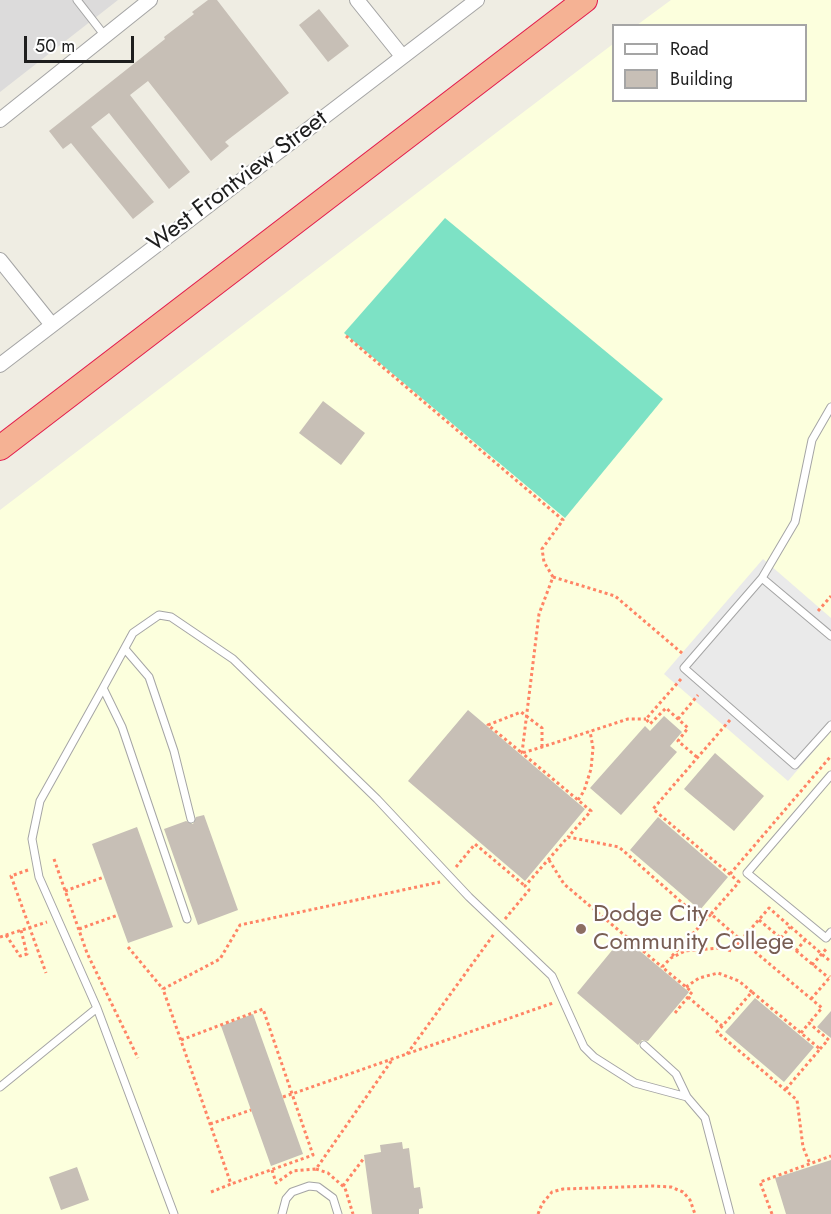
<!DOCTYPE html>
<html>
<head>
<meta charset="utf-8">
<style>
  body { margin:0 }
  #map { position:relative; width:831px; height:1214px; overflow:hidden; background:#efede3; font-family:Jost,sans-serif }
  canvas { display:block }
  .legend { position:absolute; left:612px; top:24px; width:195px; height:78px; box-sizing:border-box; background:#fff; border:2px solid #a5a5a5; margin:0; padding:8px 10px; list-style:none; font-size:18px; color:#1e1e1e }
  .legend li { display:flex; align-items:center; gap:12px; height:30px }
  .legend b { width:30px; border:2px solid #a5a5a5 }
  .scale { position:absolute; left:24px; top:36px; width:110px; height:27px; box-sizing:border-box; border:3px solid #1e1e1e; border-top:0; padding-left:8px; font-size:18px; line-height:21px; white-space:nowrap; color:#1e1e1e; -webkit-text-stroke:4px #fff; paint-order:stroke }
</style>
</head>
<body>
<div id="map">
<canvas width="831" height="1214"></canvas>
<ul class="legend">
<li><b style="height:8px;background:#fff"></b>Road</li>
<li><b style="height:16px;background:#c7bfb6"></b>Building</li>
</ul>
<div class="scale">50 m</div>
</div>
<script>
const g = document.querySelector('canvas').getContext('2d');
g.lineJoin = 'round';
function fill(path, color) { g.fillStyle = color; g.fill(path, 'evenodd'); }
const toPath = rows => new Path2D(rows.map(r => 'M' + r).join(''));
function strokePath(path, color, width, dash) { g.strokeStyle = color; g.lineWidth = width; g.lineCap = dash ? 'butt' : 'round'; g.setLineDash(dash || []); g.stroke(path); }
function label(font, color, halo, rows, align = 'center') {
  g.font = font + ' Jost,sans-serif'; g.lineWidth = 4.5; g.setLineDash([]); g.textBaseline = 'middle'; g.strokeStyle = halo; g.fillStyle = color; for (const [text, x, y, turn = 0] of rows) {
    g.save(); g.translate(x, y); g.rotate((+turn || 0) * Math.PI / 180); g.textAlign = isNaN(turn) ? turn : align; if (halo) g.strokeText(text, 0, 0); g.fillText(text, 0, 0); g.restore();
  }
}
fill(toPath([
  [0,0,118,0,0,92]
]), '#dcdbdb');
fill(toPath([
  [671,0,831,0,831,1214,0,1214,0,510,613,44,614,100,806,100,806,26,637,25]
]), '#fcffdd');
fill(toPath([
  [445,218,663,399,565,518,344,333]
]), '#7de2c5');
fill(toPath([
  [763,559,831,618,831,731,788,781,664,674]
]), '#eaeaea');
fill(toPath([
  [208,0,217,0,289,93,225,142,229,146,211,161,148,81,130,95,190,172,169,189,109,113,91,127,154,202,133,219,71,143,63,149,49,131,165,39,164,37,194,14,192,12],
  [319,9,349,46,328,62,299,25],
  [323,401,365,433,341,465,299,433],
  [468,710,585,809,525,881,408,781],
  [664,716,682,732,670,746,677,752,621,815,590,788,645,726,650,731],
  [715,753,764,796,734,831,684,789],
  [204,815,238,910,198,925,164,829,186,821,193,824,196,817],
  [658,817,728,877,700,910,630,850],
  [137,827,173,927,128,943,92,844],
  [623,937,689,992,648,1041,642,1040,638,1045,577,993],
  [755,998,814,1047,784,1082,725,1032],
  [831,1011,831,1038,817,1027],
  [253,1014,303,1154,271,1166,221,1026],
  [402,1142,403,1149,409,1148,414,1188,420,1187,423,1208,419,1209,419,1214,372,1214,364,1155,381,1152,380,1145],
  [831,1160,831,1214,786,1214,775,1178],
  [77,1167,89,1200,61,1210,49,1177]
]), '#c7bfb6');
const service = toPath([
  [77,0,105,36],
  [762,578,795,522,812,440,831,407],
  [831,636,762,578,684,668,795,765,831,725],
  [125,649,149,677,174,751,191,819],
  [103,688,40,801,32,839,39,877,97,1008,174,1214],
  [831,775,747,873,826,938,831,932],
  [187,919,122,727,103,688,133,633,159,615,171,617,233,659,377,799,469,897,552,976,584,1047,594,1057,635,1083,687,1097,705,1118,730,1214],
  [644,1045,676,1074,687,1097],
  [0,1087,97,1008],
  [282,1214,286,1199,292,1192,309,1186,318,1187,333,1198,338,1214]
]);
const minor = toPath([
  [357,0,402,56],
  [0,120,150,0],
  [0,260,52,325],
  [0,365,477,0]
]);
const trunk = toPath([
  [0,448,585,0]
]);
strokePath(service, '#a5a5a5', 9);
strokePath(minor, '#a5a5a5', 16);
strokePath(trunk, '#e21c4c', 26);
strokePath(toPath([
  [346,336,563,520,542,549,544,562,553,577,539,614,522,753,591,811,568,837],
  [553,577,615,596,683,654],
  [818,611,831,596],
  [681,679,646,719,650,724,666,708,688,728,678,741,698,758],
  [678,719,698,695],
  [542,747,542,728,521,712,488,725,522,753,542,747,628,719,646,719],
  [578,800,584,791,591,769,593,748,590,731],
  [54,859,87,953,138,1058],
  [549,860,564,884,662,967],
  [456,867,475,844,525,886],
  [28,870,11,876,46,973],
  [730,874,831,756],
  [65,891,104,877],
  [711,914,739,882,653,809,730,720],
  [505,919,529,890,525,886,568,837,619,847,704,922],
  [759,920,829,978],
  [79,929,118,915],
  [6,935,20,956,27,954,21,930],
  [0,937,47,922],
  [781,938,790,927],
  [128,947,163,989],
  [796,951,805,940],
  [672,956,711,914,741,940,769,908,831,962],
  [812,965,827,948],
  [686,987,699,978,718,973,739,981,752,992],
  [688,997,722,1026],
  [811,999,831,976],
  [675,1013,692,992,662,967,671,958,685,951,719,948,732,951,741,940,822,1008,809,1023],
  [801,1033,809,1023,831,1042],
  [181,1040,263,1009,313,1155,231,1184],
  [820,1049,828,1040],
  [407,1054,494,934],
  [786,1089,820,1049,752,992,717,1032,797,1100,803,1147,810,1164],
  [283,1097,553,1003],
  [210,1124,251,1110],
  [316,1169,328,1173,345,1188,353,1214],
  [272,1170,276,1183,293,1171,316,1169,392,1060],
  [343,1186,364,1158],
  [211,1192,231,1184,163,989,220,959,240,925,440,882],
  [538,1214,542,1204,552,1192,563,1189,653,1186,671,1187,683,1192,690,1200,695,1214],
  [772,1214,760,1182,831,1156]
]), '#ff8465', 3, [3, 3]);
strokePath(service, '#fff', 7);
strokePath(minor, '#fff', 14);
strokePath(trunk, '#f5b294', 24);
for (const [x, y, r, color] of [
  [581,929,6,"#8d6e63"]
]) { const dot = new Path2D(); dot.arc(x, y, r, 0, 2 * Math.PI); g.fillStyle = color; g.fill(dot); strokePath(dot, '#fff', 2); }
label('24px', '#1e1e1e', '#fff', [
  ["West Frontview Street",238,182,-37]
]);
label('24px', '#785e54', '#fff', [
  ["Dodge City",593,915],
  ["Community College",593,943]
], 'left');
</script>
</body>
</html>
